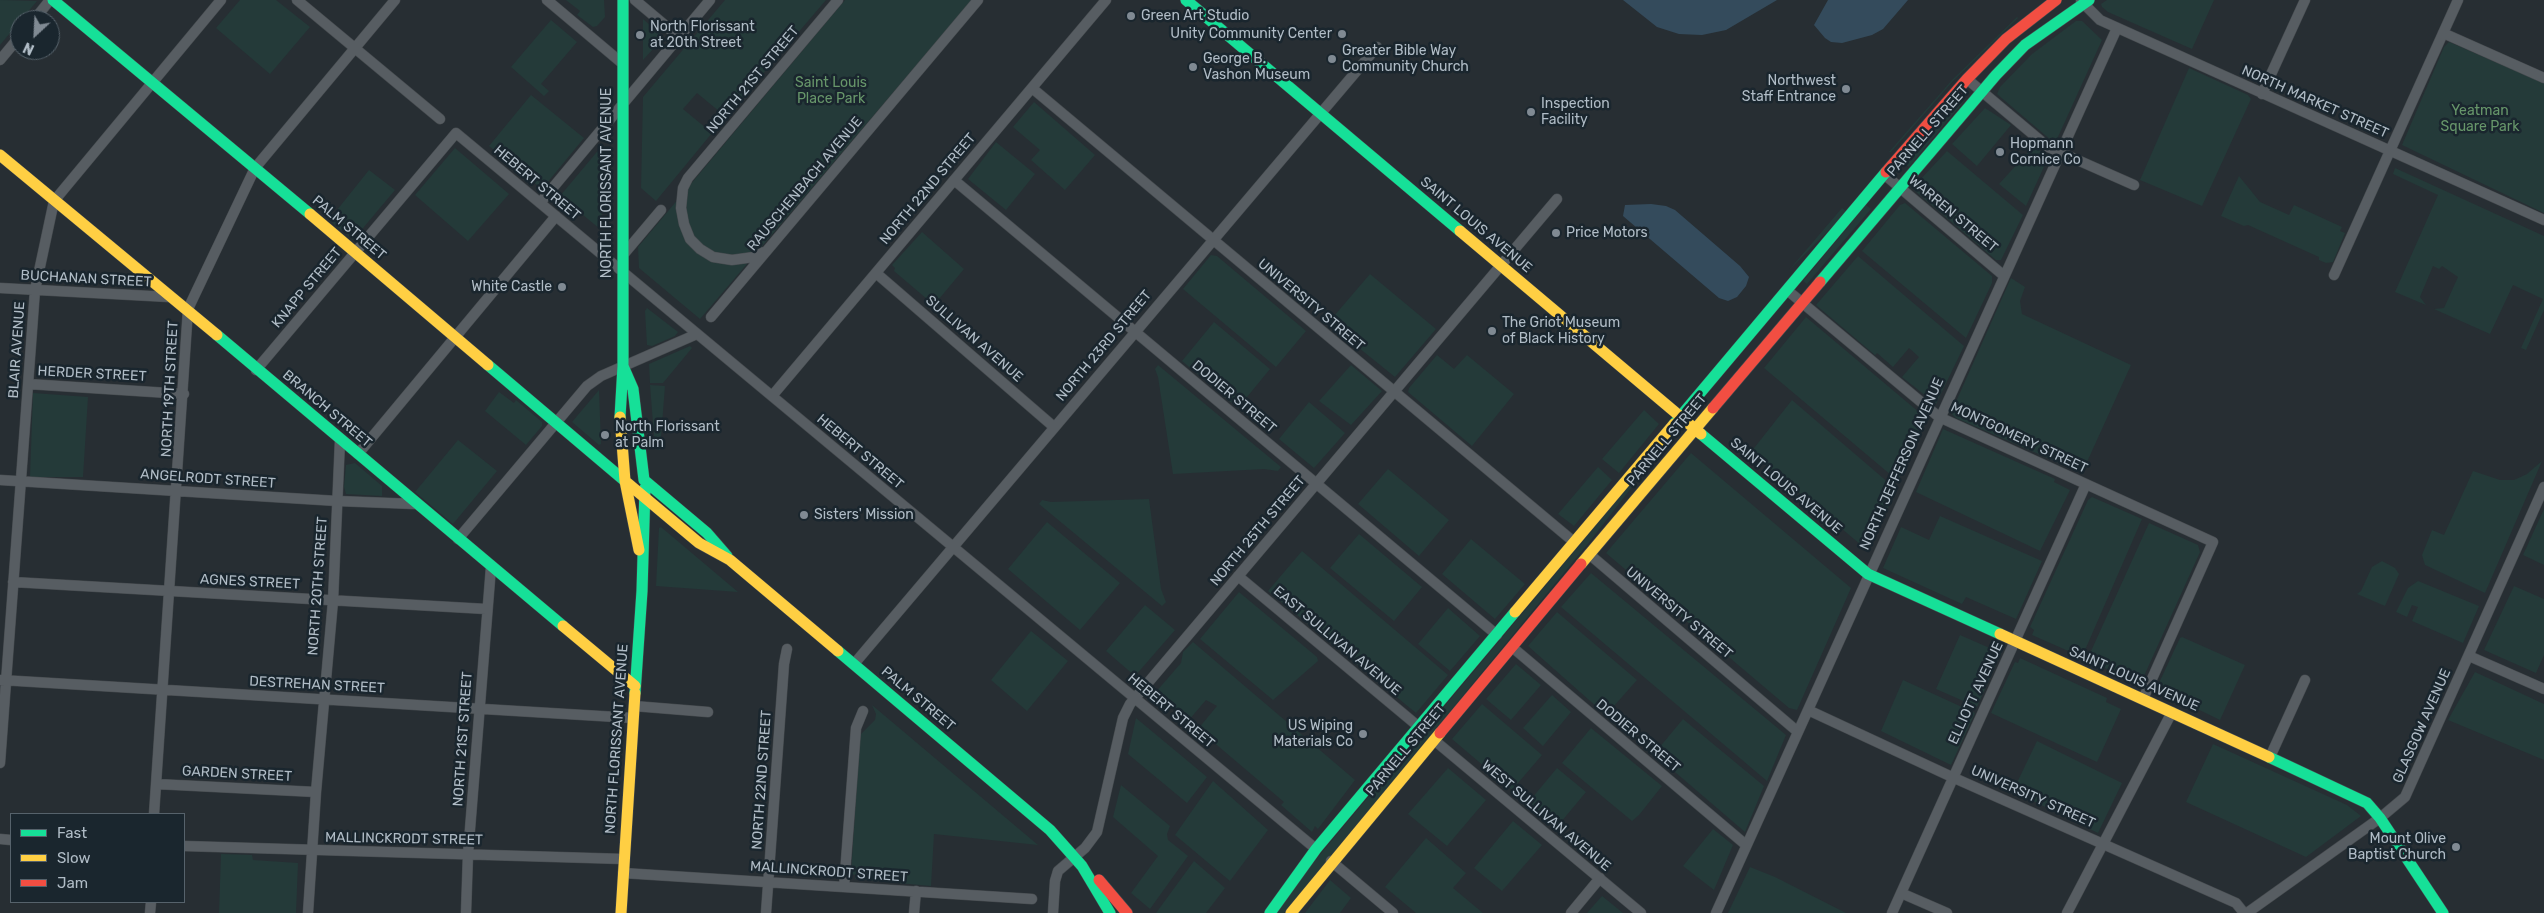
<!DOCTYPE html>
<html>
<head>
<meta charset="utf-8">
<style>
  body { margin:0 }
  #map { position:relative; width:2544px; height:913px; overflow:hidden; background:#272e33; font-family:Rubik,sans-serif }
  canvas { display:block }
  .legend { position:absolute; left:10px; top:813px; width:175px; height:90px; box-sizing:border-box; background:#1a262e; border:1px solid #56626b; margin:0; padding:6px 9px; list-style:none; font-size:15px; color:#b0bcc6 }
  .legend li { display:flex; align-items:center; gap:10px; height:25px }
  .legend b { width:25px; border:1px solid #56626b }
  .north { position:absolute; left:10px; top:10px; width:50px; height:50px; box-sizing:border-box; background:#1a262e; border:1px solid #56626b; border-radius:50%; rotate:205deg; font-size:14px; font-weight:700; line-height:20px; text-align:center; color:#b0bcc6 }
  .north::after { content:''; display:block; margin:auto; width:18px; height:22px; background:#808a93; clip-path:polygon(50% 0,100% 100%,50% 72%,0 100%) }
</style>
</head>
<body>
<div id="map">
<canvas width="2544" height="913"></canvas>
<ul class="legend">
<li><b style="height:6px;background:#16e098"></b>Fast</li>
<li><b style="height:6px;background:#ffcf43"></b>Slow</li>
<li><b style="height:6px;background:#f24e42"></b>Jam</li>
</ul>
<div class="north">N</div>
</div>
<script>
const g = document.querySelector('canvas').getContext('2d');
g.lineJoin = 'round';
function fill(path, color) { g.fillStyle = color; g.fill(path, 'evenodd'); }
const toPath = rows => new Path2D(rows.map(r => 'M' + r).join(''));
function strokePath(path, color, width, dash) { g.strokeStyle = color; g.lineWidth = width; g.lineCap = dash ? 'butt' : 'round'; g.setLineDash(dash || []); g.stroke(path); }
function label(font, color, halo, rows, align = 'center') {
  g.font = font + ' Rubik,sans-serif'; g.lineWidth = 5; g.setLineDash([]); g.textBaseline = 'middle'; g.strokeStyle = halo; g.fillStyle = color; for (const [text, x, y, turn = 0] of rows) {
    g.save(); g.translate(x, y); g.rotate((+turn || 0) * Math.PI / 180); g.textAlign = isNaN(turn) ? turn : align; if (halo) g.strokeText(text, 0, 0); g.fillText(text, 0, 0); g.restore();
  }
}
fill(toPath([
  [0,0,37,1,0,45],
  [240,0,276,0,310,27,270,74,216,28],
  [566,0,604,0,605,17,597,26,593,27,577,15,580,11],
  [725,0,826,0,726,117,697,93,683,109,712,133,656,201,641,188,643,97],
  [845,0,972,0,700,319,639,268,638,247],
  [2107,0,2214,0,2192,49,2108,12,2102,7,2101,4],
  [2017,17,2018,18,1953,81,1891,152,1889,152,1952,80],
  [643,19,664,37,643,60],
  [551,20,577,42,541,84,549,91,544,96,511,67],
  [2076,21,2082,21,2102,40,2057,139,2052,141,1997,94,2000,87,2032,54],
  [2449,42,2544,83,2544,213,2402,145,2444,47],
  [2189,68,2248,95,2251,99,2202,206,2140,180],
  [531,95,584,138,542,189,489,146],
  [1966,99,1909,167,1903,162,1943,117],
  [1034,102,1095,155,1065,190,1031,160,1040,150,1013,127],
  [1985,108,2011,125,1977,166,1952,144],
  [2029,140,2048,158,2026,206,1999,184,2031,149,2026,144],
  [996,142,1035,174,1006,210,968,179],
  [601,147,602,227,600,229,560,196],
  [455,148,509,194,468,241,415,195],
  [1947,151,2023,215,2001,260,1996,260,1914,190,1917,183],
  [2395,168,2544,236,2544,310,2526,350,2521,348,2543,299,2513,285,2490,334,2434,309,2444,308,2458,277,2442,266,2439,269,2433,266,2420,297,2426,305,2395,292,2438,195,2393,174],
  [369,170,395,190,353,240,329,220],
  [2239,176,2260,202,2289,215,2294,205,2342,227,2340,231,2345,233,2333,262,2326,263,2319,260,2319,257,2248,225,2244,226,2221,216],
  [1905,203,1992,276,1992,283,1966,338,1862,251,1900,205],
  [1866,205,1871,209,1807,284,1803,281],
  [1842,208,1847,212,1789,270],
  [922,232,964,269,934,305,894,271,895,268,892,265],
  [1211,255,1217,256,1306,331,1276,367,1183,289],
  [1858,256,1964,346,1936,404,1902,377,1919,357,1909,348,1893,367,1877,353,1875,355,1816,305],
  [1370,274,1436,329,1395,377,1328,323],
  [2011,278,2025,287,2020,301,2022,314,2131,365,2082,473,1956,418,1951,413],
  [647,308,678,332,675,336,652,346,647,345,645,311],
  [1806,317,1927,419,1898,481,1764,368],
  [1214,322,1270,369,1238,408,1182,361],
  [690,346,692,348,663,383,650,383,649,364],
  [1437,355,1454,369,1467,355,1514,394,1472,446,1408,392,1409,388],
  [1158,365,1281,467,1278,471,1264,469,1173,474,1158,377,1155,369],
  [1351,365,1382,391,1351,425,1319,401],
  [650,385,665,386,660,450,655,449],
  [599,390,601,444,599,445,572,422],
  [499,392,514,403,516,400,542,422,542,426,526,445,485,411],
  [33,393,88,397,83,477,30,477],
  [1792,400,1897,490,1867,550,1751,452],
  [1309,402,1345,433,1314,468,1279,439],
  [1644,410,1659,424,1619,473,1602,459],
  [1943,429,2055,479,2054,482,2070,490,2040,551,1916,492],
  [458,440,497,471,453,524,415,492],
  [1691,453,1851,588,1797,710,1789,708,1606,553],
  [2542,461,2485,593,2425,565,2422,555,2432,530,2444,535,2473,471,2500,480,2514,480,2527,474],
  [355,463,382,486,382,496,346,494,344,487,346,465],
  [1598,467,1612,480,1574,526,1558,514],
  [1388,469,1449,520,1419,556,1358,504],
  [1630,485,1632,487,1591,540,1284,913,1275,913,1312,864],
  [2092,497,2142,519,2082,657,2032,635,2034,630,2030,627,2088,500],
  [1149,499,1161,589,1166,602,1162,606,1039,504,1042,500,1051,502],
  [2544,509,2544,565,2523,555],
  [1940,516,2042,561,2016,619,1966,597,1962,604,1883,568,1901,527,1929,540],
  [1047,522,1120,583,1080,630,1008,569],
  [2149,523,2198,545,2200,552,2144,676,2140,675,2136,682,2087,660],
  [661,527,738,592,656,586,659,528],
  [1359,534,1422,587,1394,621,1330,568],
  [1471,539,1525,584,1495,619,1442,574],
  [1302,551,1448,675,1416,713,1268,591],
  [2382,561,2395,568,2399,574,2385,606,2357,594,2361,591,2372,567],
  [1591,573,1786,735,1767,781,1561,607],
  [2418,581,2479,606,2463,643,2412,621,2418,607,2412,605,2407,617,2396,612,2408,588],
  [2514,586,2544,599,2544,655,2536,673,2484,650],
  [1239,592,1317,657,1318,661,1273,700,1200,639],
  [1145,605,1175,630,1135,676,1106,651],
  [1448,608,1480,636,1450,671,1418,644],
  [1557,612,1637,680,1606,715,1528,646],
  [1031,631,1068,661,1027,711,991,680],
  [1960,635,2001,653,1977,707,1936,689],
  [2182,637,2245,665,2220,720,2177,699,2179,693,2173,690,2170,696,2161,692,2162,688,2158,685,2180,638],
  [1193,642,1355,780,1318,829,1315,826,1312,832,1281,805,1284,802,1198,729,1217,706,1206,700,1188,721,1155,693,1181,663,1183,652],
  [2020,658,2107,698,2106,702,2121,709,2097,762,1991,713,2015,662,2018,663],
  [1516,664,1541,685,1511,720,1486,699],
  [2475,672,2544,704,2544,760,2448,720],
  [1903,680,1975,713,1951,765,1881,731],
  [1552,695,1571,712,1543,746,1523,728],
  [1482,704,1542,755,1512,790,1452,739],
  [872,705,1038,845,934,834,931,886,855,879,855,875,851,874,860,735,875,720,876,714],
  [1136,718,1207,777,1187,803,1128,754],
  [1683,719,1764,786,1745,832,1654,754],
  [1591,728,1662,786,1639,815,1632,821,1562,763],
  [2037,741,2122,783,2098,833,2013,791],
  [2213,744,2347,805,2361,816,2306,857,2186,802],
  [1448,768,1486,800,1447,846,1408,814],
  [1557,768,1586,792,1556,828,1527,804],
  [1213,781,1268,830,1230,881,1175,835],
  [1121,785,1170,826,1167,834,1168,840,1188,856,1150,909,1131,893,1158,856,1113,817],
  [1513,821,1542,845,1502,891,1474,868],
  [1713,829,1733,845,1714,890,1683,866],
  [1426,838,1466,873,1453,888,1483,913,1416,913,1385,887],
  [221,854,252,855,253,860,298,863,296,913,219,913],
  [1194,861,1225,888,1206,913,1156,913],
  [1750,867,1775,877,1846,913,1728,913],
  [1330,880,1351,898,1340,913,1305,913],
  [1602,896,1623,913,1587,913]
]), '#243a39');
fill(toPath([
  [1623,0,1777,0,1726,30,1702,35,1679,34,1657,27],
  [1828,0,1908,0,1883,29,1872,35,1842,43,1831,42,1825,38,1814,25],
  [1651,204,1666,206,1675,210,1740,266,1749,277,1746,286,1737,297,1728,301,1719,298,1623,216,1625,205]
]), '#344b5c');
const street = toPath([
  [297,0,440,119],
  [547,0,623,64],
  [635,0,679,37],
  [2081,1,2100,20,2544,220],
  [34,20,50,0],
  [2443,33,2544,78],
  [0,60,20,36],
  [1967,79,2048,147,2134,185],
  [1032,88,1574,542],
  [2262,94,2305,0],
  [1885,175,2003,275],
  [954,180,1497,635],
  [540,203,710,0],
  [764,252,754,257,732,260,713,257,700,249,690,239,684,224,681,208,683,188,688,178,838,0],
  [623,255,661,210],
  [876,273,1054,427],
  [2334,275,2458,0],
  [0,288,169,297],
  [1787,290,1939,417,2213,542,2143,699],
  [711,317,978,0],
  [256,370,456,133,1316,849],
  [28,384,184,394],
  [772,396,1106,0],
  [358,454,556,216],
  [0,480,337,501,415,504],
  [458,539,587,386,601,376,697,334],
  [1589,554,1798,732],
  [1238,576,1419,727],
  [13,582,486,609],
  [1512,647,1746,845],
  [2469,656,2544,689],
  [854,664,1377,47],
  [1,680,633,718],
  [634,706,708,712],
  [1808,710,1952,777,2236,903,2244,913],
  [1434,740,1641,913],
  [2270,757,2305,680],
  [0,763,35,290,54,201,221,0],
  [156,784,316,792],
  [154,814,188,309,255,168,395,0],
  [0,839,11,840],
  [184,846,624,859],
  [1331,861,1393,913],
  [623,873,1032,899],
  [844,887,856,728,863,711],
  [1901,893,1947,913],
  [150,913,151,902],
  [308,913,316,792,333,601,340,440],
  [466,913,468,854,491,567],
  [766,913,784,664,787,649],
  [914,913,916,891],
  [1053,913,1055,881,1058,871,1085,848,1097,832,1123,718,1130,704,1557,199],
  [1571,913,1600,878],
  [1716,913,2117,28],
  [1892,913,2086,484],
  [2067,913,2172,712],
  [2247,913,2380,818,2405,797,2544,487]
]);
const fast = toPath([
  [53,0,310,214],
  [1186,0,1460,231],
  [1820,282,1996,75,2025,45,2089,0],
  [217,335,563,626],
  [488,365,625,481],
  [623,366,633,389,644,480,707,533,727,556],
  [620,417,623,366,623,0],
  [1674,424,1886,172],
  [1701,434,1868,574,2000,634],
  [838,651,1050,830,1082,866,1110,913],
  [635,693,642,591,645,488],
  [2269,757,2367,803,2380,818,2443,913],
  [1270,913,1316,849,1515,612]
]);
const slow = toPath([
  [0,155,217,335],
  [310,214,488,365],
  [1460,231,1701,434],
  [620,417,625,481,699,543,730,560,838,651],
  [625,481,639,550],
  [1581,564,1713,408],
  [1515,612,1674,424],
  [563,626,635,686],
  [2000,634,2269,757],
  [621,913,635,693],
  [1291,913,1440,733]
]);
const jam = toPath([
  [1886,172,1967,79,2006,39,2056,0],
  [1713,408,1820,282],
  [1440,733,1581,564],
  [1099,880,1127,913]
]);
strokePath(street, '#454a4e', 11);
strokePath(fast, '#454a4e', 12);
strokePath(slow, '#454a4e', 12);
strokePath(jam, '#454a4e', 12);
strokePath(street, '#575d62', 10);
strokePath(fast, '#16e098', 11);
strokePath(slow, '#ffcf43', 11);
strokePath(jam, '#f24e42', 11);
for (const [x, y, r, color] of [
  [1131,16,5,"#808a93"],
  [1342,34,5,"#808a93"],
  [640,35,5,"#808a93"],
  [1332,59,5,"#808a93"],
  [1193,67,5,"#808a93"],
  [1846,89,5,"#808a93"],
  [1531,112,5,"#808a93"],
  [2000,152,5,"#808a93"],
  [1556,233,5,"#808a93"],
  [562,287,5,"#808a93"],
  [1492,331,5,"#808a93"],
  [605,435,5,"#808a93"],
  [804,515,5,"#808a93"],
  [1363,734,5,"#808a93"],
  [2456,847,5,"#808a93"]
]) { const dot = new Path2D(); dot.arc(x, y, r, 0, 2 * Math.PI); g.fillStyle = color; g.fill(dot); strokePath(dot, '#1a262e', 2); }
label('14px', '#b0bcc6', '#1a262e', [
  ["Green Art Studio",1141,16],
  ["North Florissant",650,27],
  ["at 20th Street",650,43],
  ["Unity Community Center",1332,34,"right"],
  ["Greater Bible Way",1342,51],
  ["Community Church",1342,67],
  ["George B.",1203,59],
  ["Vashon Museum",1203,75],
  ["Northwest",1836,81,"right"],
  ["Staff Entrance",1836,97,"right"],
  ["Inspection",1541,104],
  ["Facility",1541,120],
  ["Hopmann",2010,144],
  ["Cornice Co",2010,160],
  ["Price Motors",1566,233],
  ["White Castle",552,287,"right"],
  ["The Griot Museum",1502,323],
  ["of Black History",1502,339],
  ["North Florissant",615,427],
  ["at Palm",615,443],
  ["Sisters' Mission",814,515],
  ["US Wiping",1353,726,"right"],
  ["Materials Co",1353,742,"right"],
  ["Mount Olive",2446,839,"right"],
  ["Baptist Church",2446,855,"right"]
], 'left');
label('14px', '#b0bcc6', '#1a262e', [
  ["NORTH 21ST STREET",753,80,-50],
  ["NORTH MARKET STREET",2315,102,24],
  ["PARNELL STREET",1928,131,-49],
  ["HEBERT STREET",537,183,40],
  ["NORTH FLORISSANT AVENUE",607,183,-90],
  ["RAUSCHENBACH AVENUE",805,184,-50],
  ["NORTH 22ND STREET",928,189,-50],
  ["WARREN STREET",1953,214,40],
  ["SAINT LOUIS AVENUE",1476,225,40],
  ["PALM STREET",349,228,40],
  ["BUCHANAN STREET",86,279,3],
  ["KNAPP STREET",307,288,-50],
  ["UNIVERSITY STREET",1311,305,40],
  ["SULLIVAN AVENUE",974,339,41],
  ["NORTH 23RD STREET",1104,346,-50],
  ["BLAIR AVENUE",17,350,-86],
  ["HERDER STREET",92,374,3],
  ["NORTH 19TH STREET",170,389,-87],
  ["DODIER STREET",1234,397,40],
  ["BRANCH STREET",327,409,40],
  ["MONTGOMERY STREET",2019,438,25],
  ["PARNELL STREET",1667,440,-50],
  ["HEBERT STREET",860,452,40],
  ["NORTH JEFFERSON AVENUE",1902,464,-66],
  ["ANGELRODT STREET",208,479,4],
  ["SAINT LOUIS AVENUE",1786,486,40],
  ["NORTH 25TH STREET",1258,531,-50],
  ["AGNES STREET",250,582,3],
  ["NORTH 20TH STREET",318,586,-86],
  ["UNIVERSITY STREET",1679,613,40],
  ["EAST SULLIVAN AVENUE",1337,641,40],
  ["SAINT LOUIS AVENUE",2134,679,24],
  ["DESTREHAN STREET",317,685,3],
  ["ELLIOTT AVENUE",1976,693,-65],
  ["PALM STREET",918,699,40],
  ["HEBERT STREET",1171,711,40],
  ["GLASGOW AVENUE",2422,726,-66],
  ["DODIER STREET",1638,736,40],
  ["NORTH 21ST STREET",463,739,-86],
  ["NORTH FLORISSANT AVENUE",617,739,-86],
  ["PARNELL STREET",1406,750,-50],
  ["GARDEN STREET",237,774,3],
  ["NORTH 22ND STREET",762,780,-86],
  ["UNIVERSITY STREET",2033,797,24],
  ["WEST SULLIVAN AVENUE",1546,816,40],
  ["MALLINCKRODT STREET",404,839,1],
  ["MALLINCKRODT STREET",829,872,4]
]);
label('14px', '#67966a', '#1a262e', [
  ["Saint Louis",831,83],
  ["Place Park",831,99],
  ["Yeatman",2480,111],
  ["Square Park",2480,127]
]);
</script>
</body>
</html>
